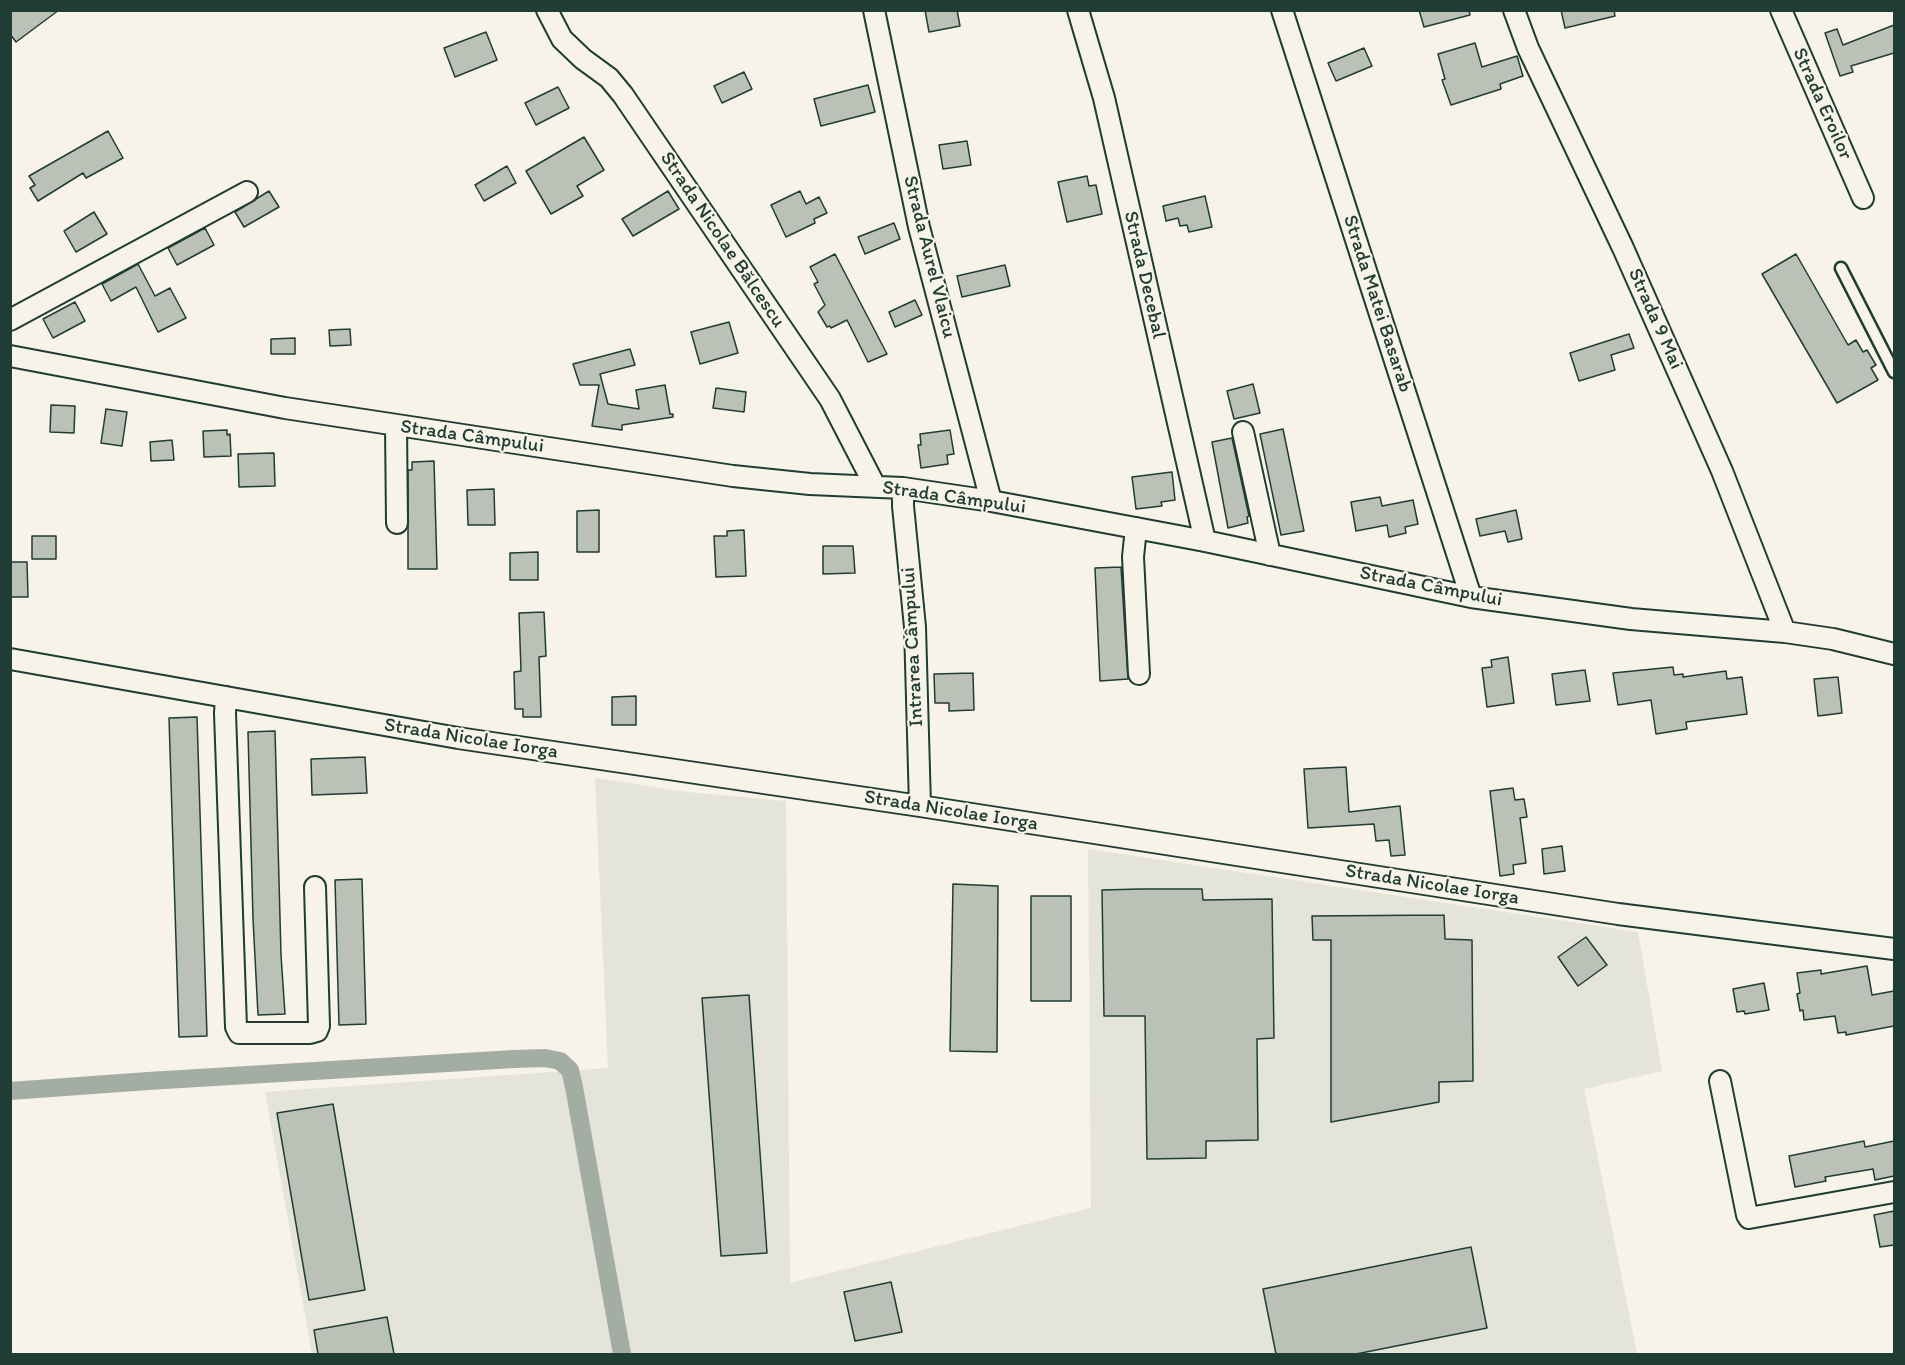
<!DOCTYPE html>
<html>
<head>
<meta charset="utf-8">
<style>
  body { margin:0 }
  #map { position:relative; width:1905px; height:1365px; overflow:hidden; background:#f7f3e8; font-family:Itim,sans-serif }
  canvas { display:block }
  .frame { position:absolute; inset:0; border:12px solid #1f3d34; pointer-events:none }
</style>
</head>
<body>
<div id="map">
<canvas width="1905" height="1365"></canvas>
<div class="frame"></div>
</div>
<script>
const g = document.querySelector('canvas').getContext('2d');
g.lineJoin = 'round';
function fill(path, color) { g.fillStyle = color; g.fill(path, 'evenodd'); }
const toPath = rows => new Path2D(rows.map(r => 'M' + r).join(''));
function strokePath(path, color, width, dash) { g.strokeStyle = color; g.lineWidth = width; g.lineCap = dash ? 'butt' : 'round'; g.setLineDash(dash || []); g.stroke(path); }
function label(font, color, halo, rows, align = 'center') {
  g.font = font + ' Itim,sans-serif'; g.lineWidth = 4.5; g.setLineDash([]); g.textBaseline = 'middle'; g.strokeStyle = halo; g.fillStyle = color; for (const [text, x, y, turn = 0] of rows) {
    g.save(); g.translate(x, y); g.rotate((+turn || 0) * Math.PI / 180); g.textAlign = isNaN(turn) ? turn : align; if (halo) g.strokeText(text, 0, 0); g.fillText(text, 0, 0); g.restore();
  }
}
fill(toPath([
  [595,778,688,792,786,801,790,1283,1091,1208,1088,849,1638,932,1662,1071,1584,1089,1637,1354,312,1354,265,1092,608,1068]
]), '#e5e4d9');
strokePath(toPath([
  [10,1091,148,1081,514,1059,545,1058,560,1061,570,1070,574,1087,622,1354]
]), '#a4ada3', 18);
const building = toPath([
  [10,10,59,10,16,42,10,34,10,10],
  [925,10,957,10,960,26,929,32,925,10],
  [1419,10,1469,10,1470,15,1424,27,1419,10],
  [1561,10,1614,10,1615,16,1565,28,1561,10],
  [1894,25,1894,53,1851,66,1853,72,1840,76,1825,33,1837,29,1843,45,1894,25],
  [486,32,497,60,455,77,444,48,486,32],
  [1475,43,1482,67,1517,56,1523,76,1500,84,1501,89,1451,105,1442,80,1445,79,1438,54,1475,43],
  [1364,48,1372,66,1336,81,1328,63,1364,48],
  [744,72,752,89,722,103,714,86,744,72],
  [868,85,875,112,821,126,814,99,868,85],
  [558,87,569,108,536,125,525,103,558,87],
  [108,131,123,158,86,178,83,173,38,201,30,188,35,185,29,176,108,131],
  [584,137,604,170,577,186,583,196,551,214,526,171,584,137],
  [967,141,971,165,943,169,939,145,967,141],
  [507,166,516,183,484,201,475,185,507,166],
  [1087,176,1089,186,1096,185,1102,214,1067,222,1058,182,1087,176],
  [269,191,279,207,244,227,235,212,269,191],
  [668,191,679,209,633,236,622,219,668,191],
  [800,191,806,204,819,197,827,213,814,219,815,223,786,237,771,205,800,191],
  [1205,196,1212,227,1189,232,1187,225,1180,226,1178,218,1166,221,1163,206,1205,196],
  [94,212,107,234,76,252,64,231,94,212],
  [894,223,900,239,865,254,858,237,894,223],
  [205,228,214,245,177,265,168,248,205,228],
  [835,254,887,354,868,362,847,320,831,328,830,326,827,327,818,312,825,305,814,284,818,282,810,267,835,254],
  [1796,254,1848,345,1856,340,1863,352,1867,350,1876,365,1871,368,1878,380,1837,403,1762,274,1796,254],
  [138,264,155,296,170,288,186,318,158,332,136,287,111,301,102,284,138,264],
  [1005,265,1010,286,962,297,957,276,1005,265],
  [915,300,922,315,895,327,889,312,915,300],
  [75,302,85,321,53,338,43,319,75,302],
  [729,322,738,353,700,364,691,332,729,322],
  [350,329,351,345,330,346,329,330,350,329],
  [1629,334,1634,348,1611,355,1615,370,1579,381,1570,353,1629,334],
  [295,338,295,354,271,354,271,339,295,338],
  [630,349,635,365,600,374,608,404,639,409,636,390,665,385,670,414,673,414,673,417,622,425,622,430,592,426,599,385,580,385,573,364,630,349],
  [1253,384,1260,413,1234,419,1227,391,1253,384],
  [716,388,746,392,744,412,713,408,716,388],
  [51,405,75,406,74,433,50,432,51,405],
  [106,409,127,412,122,446,101,443,106,409],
  [1283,429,1304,531,1281,535,1260,434,1283,429],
  [227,430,227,435,230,434,231,456,204,457,203,431,227,430],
  [950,430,954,454,947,455,948,464,921,468,918,445,921,445,920,434,950,430],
  [1232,438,1249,516,1247,517,1248,523,1228,528,1212,442,1232,438],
  [172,440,174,460,151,461,150,442,172,440],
  [274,453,275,486,239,487,238,454,274,453],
  [434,461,437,569,408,569,408,470,412,470,412,462,434,461],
  [1172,472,1175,500,1161,502,1162,506,1136,509,1132,477,1172,472],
  [494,489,495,525,468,525,467,490,494,489],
  [1380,497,1382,506,1413,500,1418,524,1405,527,1406,533,1389,537,1387,525,1356,531,1351,502,1380,497],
  [599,510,599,552,577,552,577,511,599,510],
  [1516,510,1522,539,1508,542,1505,531,1480,536,1476,519,1516,510],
  [744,530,746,576,716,577,714,536,727,536,727,531,744,530],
  [32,536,56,536,56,559,32,559,32,536],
  [823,546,853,546,855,573,823,574,823,546],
  [538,552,538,580,510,580,510,553,538,552],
  [10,562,27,562,28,597,10,597,10,562],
  [1121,567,1128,679,1100,681,1095,568,1121,567],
  [544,612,546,656,539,657,541,717,523,717,523,709,515,709,514,672,521,671,519,613,544,612],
  [1508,657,1514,703,1487,707,1482,668,1492,667,1491,660,1508,657],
  [1673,667,1674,675,1683,674,1683,677,1726,671,1727,679,1742,677,1747,714,1686,722,1687,729,1656,734,1651,700,1618,705,1613,673,1673,667],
  [1585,670,1590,701,1556,705,1552,674,1585,670],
  [973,673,974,710,949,711,949,703,935,703,934,674,973,673],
  [1838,677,1842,713,1818,716,1814,679,1838,677],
  [636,696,636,725,612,725,612,697,636,696],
  [197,717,207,1036,179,1037,169,718,197,717],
  [275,731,281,955,285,1014,258,1015,253,919,248,732,275,731],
  [365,757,367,793,312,795,311,759,365,757],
  [1346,767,1349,812,1400,806,1405,855,1391,856,1389,840,1376,841,1374,824,1308,828,1304,769,1346,767],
  [1513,788,1515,800,1524,799,1527,817,1520,818,1526,863,1513,865,1514,874,1500,876,1490,791,1513,788],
  [1562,846,1565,871,1544,874,1542,849,1562,846],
  [362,879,366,1024,339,1025,335,880,362,879],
  [953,884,998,886,997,1052,950,1051,953,884],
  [1140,889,1202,889,1203,900,1272,899,1274,1038,1257,1039,1258,1140,1206,1141,1206,1158,1147,1159,1145,1016,1104,1016,1102,890,1140,889],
  [1031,896,1071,896,1071,1001,1031,1001,1031,896],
  [1444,915,1445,939,1472,940,1473,1081,1439,1082,1439,1102,1331,1122,1331,940,1313,940,1312,916,1444,915],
  [1586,937,1607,965,1578,986,1558,957,1586,937],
  [1867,966,1872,995,1894,991,1894,1026,1846,1035,1846,1032,1838,1033,1835,1016,1804,1020,1803,1010,1800,1011,1797,994,1800,993,1797,973,1821,970,1821,974,1867,966],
  [1764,983,1769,1010,1745,1014,1744,1011,1737,1012,1733,989,1764,983],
  [749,995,767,1253,721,1256,702,998,749,995],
  [333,1104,365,1290,309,1300,277,1113,333,1104],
  [1864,1141,1865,1147,1894,1141,1894,1176,1875,1180,1873,1169,1825,1177,1826,1181,1795,1187,1789,1156,1864,1141],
  [1894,1211,1894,1245,1880,1247,1874,1215,1894,1211],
  [1471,1247,1487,1328,1356,1354,1276,1354,1263,1289,1471,1247],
  [891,1282,902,1332,855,1341,844,1292,891,1282],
  [387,1317,394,1354,318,1354,314,1330,387,1317]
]);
fill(building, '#bbc1b6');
strokePath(building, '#1f3d34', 1.5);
const service = toPath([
  [1841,268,1894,372]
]);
const minor = toPath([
  [547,10,562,39,583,59,609,78,623,95,830,399,875,486],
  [874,10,919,227,991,501],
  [1078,10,1104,98,1205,541],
  [1282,10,1471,597],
  [1514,10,1528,48,1623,248,1722,471,1785,632],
  [1781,10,1863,198],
  [10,320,247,192],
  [10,356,285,408,733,476,810,484,903,488,991,501,1205,541,1471,597,1631,619,1785,632,1833,639,1894,654],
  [396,426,397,523],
  [1243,432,1270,555],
  [903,488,903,506,915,627,920,806],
  [1136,528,1133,557,1139,674],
  [10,659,458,738,920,806,1618,914,1894,949],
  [226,697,225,713,236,1027,239,1033,310,1033,317,1031,319,1026,315,887],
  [1720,1081,1747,1215,1749,1218,1894,1192]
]);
strokePath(service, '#1f3d34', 15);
strokePath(minor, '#1f3d34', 24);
strokePath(service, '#f7f3e8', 10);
strokePath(minor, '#f7f3e8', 20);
label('20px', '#1f3d34', '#f7f3e8', [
  ["Strada Eroilor",1822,104,66],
  ["Strada Nicolae Bălcescu",722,240,56],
  ["Strada Aurel Vlaicu",929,257,76],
  ["Strada Decebal",1144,275,77],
  ["Strada Matei Basarab",1377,304,72],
  ["Strada 9 Mai",1655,319,66],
  ["Strada Câmpului",472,437,8],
  ["Strada Câmpului",954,498,8],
  ["Strada Câmpului",1431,587,11],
  ["Intrarea Câmpului",913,647,-93],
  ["Strada Nicolae Iorga",471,739,9],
  ["Strada Nicolae Iorga",951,811,9],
  ["Strada Nicolae Iorga",1432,885,9]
]);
</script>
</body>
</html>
